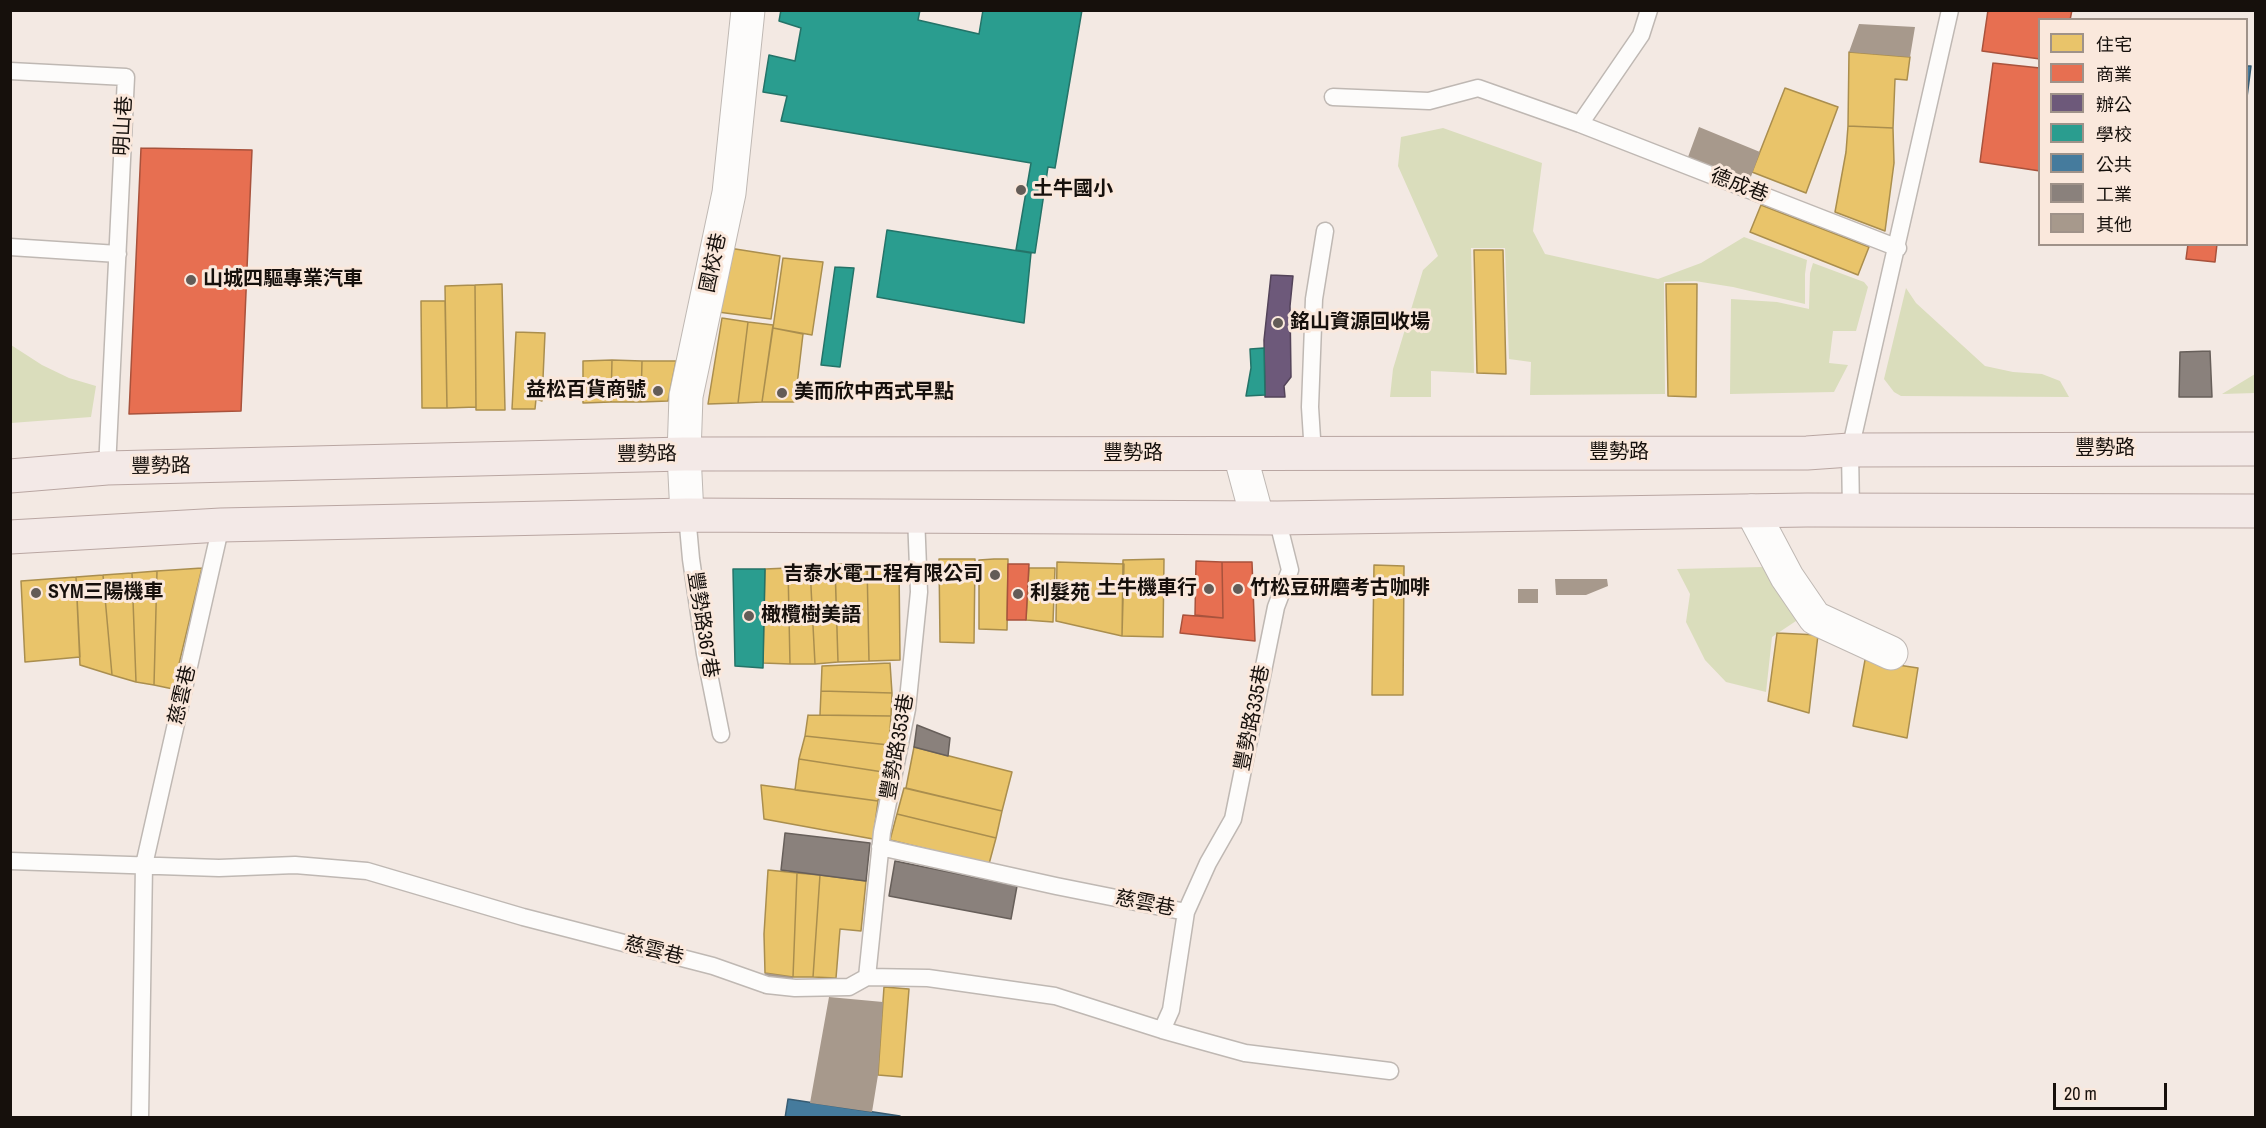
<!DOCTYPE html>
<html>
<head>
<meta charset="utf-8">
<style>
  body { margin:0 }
  #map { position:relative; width:2266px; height:1128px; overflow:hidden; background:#f3e9e3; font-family:"Archivo Narrow","Noto Sans TC",sans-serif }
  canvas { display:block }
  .frame { position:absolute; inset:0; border:12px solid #16100c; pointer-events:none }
  .legend { position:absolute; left:2038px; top:18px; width:210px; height:228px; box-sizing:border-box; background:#fae8dc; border:2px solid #9f9289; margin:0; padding:8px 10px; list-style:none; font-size:18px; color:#16100c }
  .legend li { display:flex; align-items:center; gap:12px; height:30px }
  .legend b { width:30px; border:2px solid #9f9289 }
  .scale { position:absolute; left:2053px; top:1083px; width:114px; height:27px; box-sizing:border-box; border:3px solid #16100c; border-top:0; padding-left:8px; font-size:18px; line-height:21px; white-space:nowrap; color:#16100c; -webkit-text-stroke:4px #fae8dc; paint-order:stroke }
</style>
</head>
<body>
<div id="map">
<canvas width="2266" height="1128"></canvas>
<div class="frame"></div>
<ul class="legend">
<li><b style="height:16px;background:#e9c46a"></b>住宅</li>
<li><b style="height:16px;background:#e76f51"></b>商業</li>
<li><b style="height:16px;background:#6d597a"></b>辦公</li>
<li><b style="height:16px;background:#2a9d8f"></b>學校</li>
<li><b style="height:16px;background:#457b9d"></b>公共</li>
<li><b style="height:16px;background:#8a817c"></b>工業</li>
<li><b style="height:16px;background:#a7998c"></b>其他</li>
</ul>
<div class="scale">20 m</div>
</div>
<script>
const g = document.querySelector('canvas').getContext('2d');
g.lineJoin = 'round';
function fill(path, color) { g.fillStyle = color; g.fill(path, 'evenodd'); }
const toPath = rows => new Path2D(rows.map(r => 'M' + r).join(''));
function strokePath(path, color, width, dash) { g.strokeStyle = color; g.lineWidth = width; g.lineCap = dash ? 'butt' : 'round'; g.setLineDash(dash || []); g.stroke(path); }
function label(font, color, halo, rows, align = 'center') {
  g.font = font + ' "Archivo Narrow","Noto Sans TC",sans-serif'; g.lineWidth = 6; g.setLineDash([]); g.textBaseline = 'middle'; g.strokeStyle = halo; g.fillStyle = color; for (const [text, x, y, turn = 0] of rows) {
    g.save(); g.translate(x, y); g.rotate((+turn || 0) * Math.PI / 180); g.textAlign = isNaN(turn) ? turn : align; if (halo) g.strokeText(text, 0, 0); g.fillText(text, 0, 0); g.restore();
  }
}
fill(toPath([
  [1443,128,1542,163,1533,231,1545,254,1658,279,1701,263,1744,237,1807,260,1805,274,1805,304,1733,287,1695,281,1664,282,1665,394,1530,395,1531,362,1509,359,1505,248,1471,248,1474,373,1431,371,1431,397,1390,397,1393,369,1423,270,1438,256,1398,166,1401,137],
  [1813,263,1864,282,1868,287,1856,331,1833,331,1829,363,1848,365,1834,392,1730,394,1731,299,1777,302,1809,309,1810,273],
  [1906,288,1916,303,1985,366,2013,372,2042,374,2060,381,2069,397,1901,396,1894,392,1884,379],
  [11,345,42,365,69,378,96,386,91,417,11,423],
  [2255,374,2255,393,2222,394],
  [1763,567,1799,619,1772,637,1766,692,1726,682,1705,660,1686,622,1690,594,1677,569]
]), '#daddbc');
const homes = toPath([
  [1849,52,1910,57,1907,80,1895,79,1893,128,1848,126,1849,52],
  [1785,88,1838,107,1806,193,1752,172,1785,88],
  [1848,126,1893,128,1894,163,1885,231,1835,212,1846,152,1848,126],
  [1761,205,1869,247,1858,275,1750,232,1761,205],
  [729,248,780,256,771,319,718,312,729,248],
  [1474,250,1503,250,1506,374,1477,373,1474,250],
  [783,258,823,262,812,335,773,328,783,258],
  [502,284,505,410,476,410,475,285,502,284],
  [1666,284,1697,284,1696,397,1668,396,1666,284],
  [475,285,476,407,447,408,445,286,475,285],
  [421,301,445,301,447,408,422,408,421,301],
  [722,318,748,322,738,403,708,404,722,318],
  [748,322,773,325,762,402,738,403,748,322],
  [773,328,803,334,795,402,762,402,773,328],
  [516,332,545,333,542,401,536,399,535,409,512,409,516,332],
  [612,360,642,361,641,402,611,402,612,360],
  [612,360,611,402,583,403,583,361,612,360],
  [642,361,676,361,668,401,641,402,642,361],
  [939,559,975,559,974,643,940,642,939,559],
  [994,559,1008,559,1007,630,979,629,979,560,994,559],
  [1164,559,1163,637,1122,636,1123,560,1164,559],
  [1057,562,1124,564,1122,636,1056,621,1057,562],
  [835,564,867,564,869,661,838,662,835,564],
  [867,564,899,564,900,660,869,661,867,564],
  [1374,565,1404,566,1403,695,1372,695,1374,565],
  [820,567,835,567,838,662,815,664,810,568,820,567],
  [202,568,173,689,154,685,157,571,202,568],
  [788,568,790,664,763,663,765,569,788,568],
  [788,568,810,568,815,664,790,664,788,568],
  [1029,568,1055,568,1053,622,1026,620,1029,568],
  [157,571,154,685,136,682,132,573,157,571],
  [132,573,136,682,112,675,103,575,132,573],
  [103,575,112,675,80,665,76,577,103,575],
  [76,577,80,657,25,662,21,581,76,577],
  [1777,633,1818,635,1809,713,1768,701,1777,633],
  [1865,660,1918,668,1907,738,1853,726,1865,660],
  [890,663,892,693,821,691,822,666,890,663],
  [821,691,892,693,891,716,820,715,821,691],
  [808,715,891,716,889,745,805,736,808,715],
  [805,736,889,745,883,772,799,759,805,736],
  [914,747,1012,772,1002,811,906,788,914,747],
  [799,759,883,772,878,801,795,790,799,759],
  [761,785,878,801,873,839,764,819,761,785],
  [904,788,1002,811,996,838,897,814,904,788],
  [897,814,996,838,989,864,890,840,897,814],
  [768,870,797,873,793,977,765,973,764,934,768,870],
  [797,873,820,875,813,977,793,977,797,873],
  [820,875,866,881,861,931,840,929,836,978,813,977,820,875],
  [884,987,909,989,902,1077,878,1075,884,987]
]);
fill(homes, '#e9c46a');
strokePath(homes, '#aa8e4e', 1.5);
const shops = toPath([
  [1988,10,2072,10,2070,20,2040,20,2040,59,1982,51,1988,10],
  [1993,63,2040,68,2040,171,1980,162,1993,63],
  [141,148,252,150,241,411,129,414,141,148],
  [2188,244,2217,244,2215,262,2186,259,2188,244],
  [1196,561,1222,562,1223,618,1195,615,1196,561],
  [1222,562,1252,562,1255,641,1180,633,1183,615,1223,618,1222,562],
  [1008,564,1029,564,1026,620,1007,620,1008,564]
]);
fill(shops, '#e76f51');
strokePath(shops, '#a8523c', 1.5);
const offices = toPath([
  [1271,275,1293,276,1290,306,1291,377,1284,386,1285,397,1265,397,1264,340,1271,275]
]);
fill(offices, '#6d597a');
strokePath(offices, '#534359', 1.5);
const schools = toPath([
  [781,10,920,10,918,20,979,34,983,10,1082,10,1055,168,1048,167,1035,253,1016,250,1031,163,781,121,787,96,763,92,769,55,795,61,801,28,779,21,781,10],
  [887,230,1031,253,1024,323,877,297,887,230],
  [835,267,854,268,840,367,821,365,835,267],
  [1264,348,1265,395,1246,396,1251,368,1250,349,1264,348],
  [733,569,765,569,763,668,735,666,733,569]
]);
fill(schools, '#2a9d8f');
strokePath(schools, '#247368', 1.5);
const public = toPath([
  [2246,66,2251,66,2246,105,2246,66],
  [788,1099,900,1116,899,1118,785,1118,788,1099]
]);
fill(public, '#457b9d');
strokePath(public, '#375b72', 1.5);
const industry = toPath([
  [2210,351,2212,397,2179,397,2180,352,2210,351],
  [917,725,950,738,948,756,914,747,917,725],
  [785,833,870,843,866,881,781,870,785,833],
  [895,861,1017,886,1011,919,889,896,895,861]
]);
fill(industry, '#8a817c');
strokePath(industry, '#675f5a', 1.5);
fill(toPath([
  [1859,24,1915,27,1910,57,1849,52],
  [1699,127,1760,152,1749,182,1688,157],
  [1555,579,1607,579,1608,586,1586,595,1556,595],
  [1518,589,1538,589,1538,603,1518,603],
  [765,973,793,977,793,995,763,994],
  [829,997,883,1002,878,1075,872,1112,810,1103]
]), '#a7998c');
const lane = toPath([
  [10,71,126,77,107,468],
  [1333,97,1429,101,1478,88,1580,124,1898,248],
  [1580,124,1641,35,1649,10],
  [10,247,118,254],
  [1313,454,1310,407,1314,299,1325,231],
  [1851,511,1850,450,1950,10],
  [687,515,691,559,705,654,721,734],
  [880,847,1056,886,1186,912,1171,1010,1162,1030],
  [10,861,219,868,295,865,367,871,523,917,713,966,767,985,795,988,849,987,867,977,928,978,1055,996,1162,1030,1245,1053,1390,1071],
  [1186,912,1208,863,1233,819,1276,607,1290,570,1277,518],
  [867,977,882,832,907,709,919,592,916,516],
  [140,1118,144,865,221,525]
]);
const street = toPath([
  [1240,454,1257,517],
  [1752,511,1787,577,1815,618,1891,653],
  [687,515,684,454,686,396,729,193,748,10]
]);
const primary = toPath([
  [10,476,107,468,684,454,1807,453,1850,450,2256,449],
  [10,537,221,525,687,515,1277,518,1807,510,2256,511]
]);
strokePath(lane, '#bfb8b3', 19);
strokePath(street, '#bfb8b3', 35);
strokePath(primary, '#b9a6a2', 35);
strokePath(lane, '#fdfcfb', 16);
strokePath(street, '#fdfcfb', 33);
strokePath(primary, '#f3e9e7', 33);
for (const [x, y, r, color] of [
  [1021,190,6,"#635c57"],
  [191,280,6,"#635c57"],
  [1278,323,6,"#635c57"],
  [658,391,6,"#635c57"],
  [782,393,6,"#635c57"],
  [995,575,6,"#635c57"],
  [1209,589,6,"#635c57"],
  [1238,589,6,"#635c57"],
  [36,593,6,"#635c57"],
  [1018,594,6,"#635c57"],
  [749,616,6,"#635c57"]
]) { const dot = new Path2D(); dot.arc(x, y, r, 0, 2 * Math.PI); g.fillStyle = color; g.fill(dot); strokePath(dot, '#fae8dc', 2); }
label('20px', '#16100c', '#fae8dc', [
  ["明山巷",124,126,-87],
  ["德成巷",1739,186,21],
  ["國校巷",714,263,-78],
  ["豐勢路",2105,449],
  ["豐勢路",1619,453],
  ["豐勢路",1133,454],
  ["豐勢路",647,455,-1],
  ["豐勢路",161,467,-1],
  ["豐勢路367巷",702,625,81],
  ["慈雲巷",183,695,-77],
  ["豐勢路335巷",1253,718,-79],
  ["豐勢路353巷",898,747,-80],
  ["慈雲巷",1145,904,11],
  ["慈雲巷",654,951,14]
]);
label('bold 20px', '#16100c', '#fae8dc', [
  ["土牛國小",1033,190],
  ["山城四驅專業汽車",203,280],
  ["銘山資源回收場",1290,323],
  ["益松百貨商號",646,391,"right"],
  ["美而欣中西式早點",794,393],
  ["吉泰水電工程有限公司",983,575,"right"],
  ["土牛機車行",1197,589,"right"],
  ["竹松豆研磨考古咖啡",1250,589],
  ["SYM三陽機車",48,593],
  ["利髮苑",1030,594],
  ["橄欖樹美語",761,616]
], 'left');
</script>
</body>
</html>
